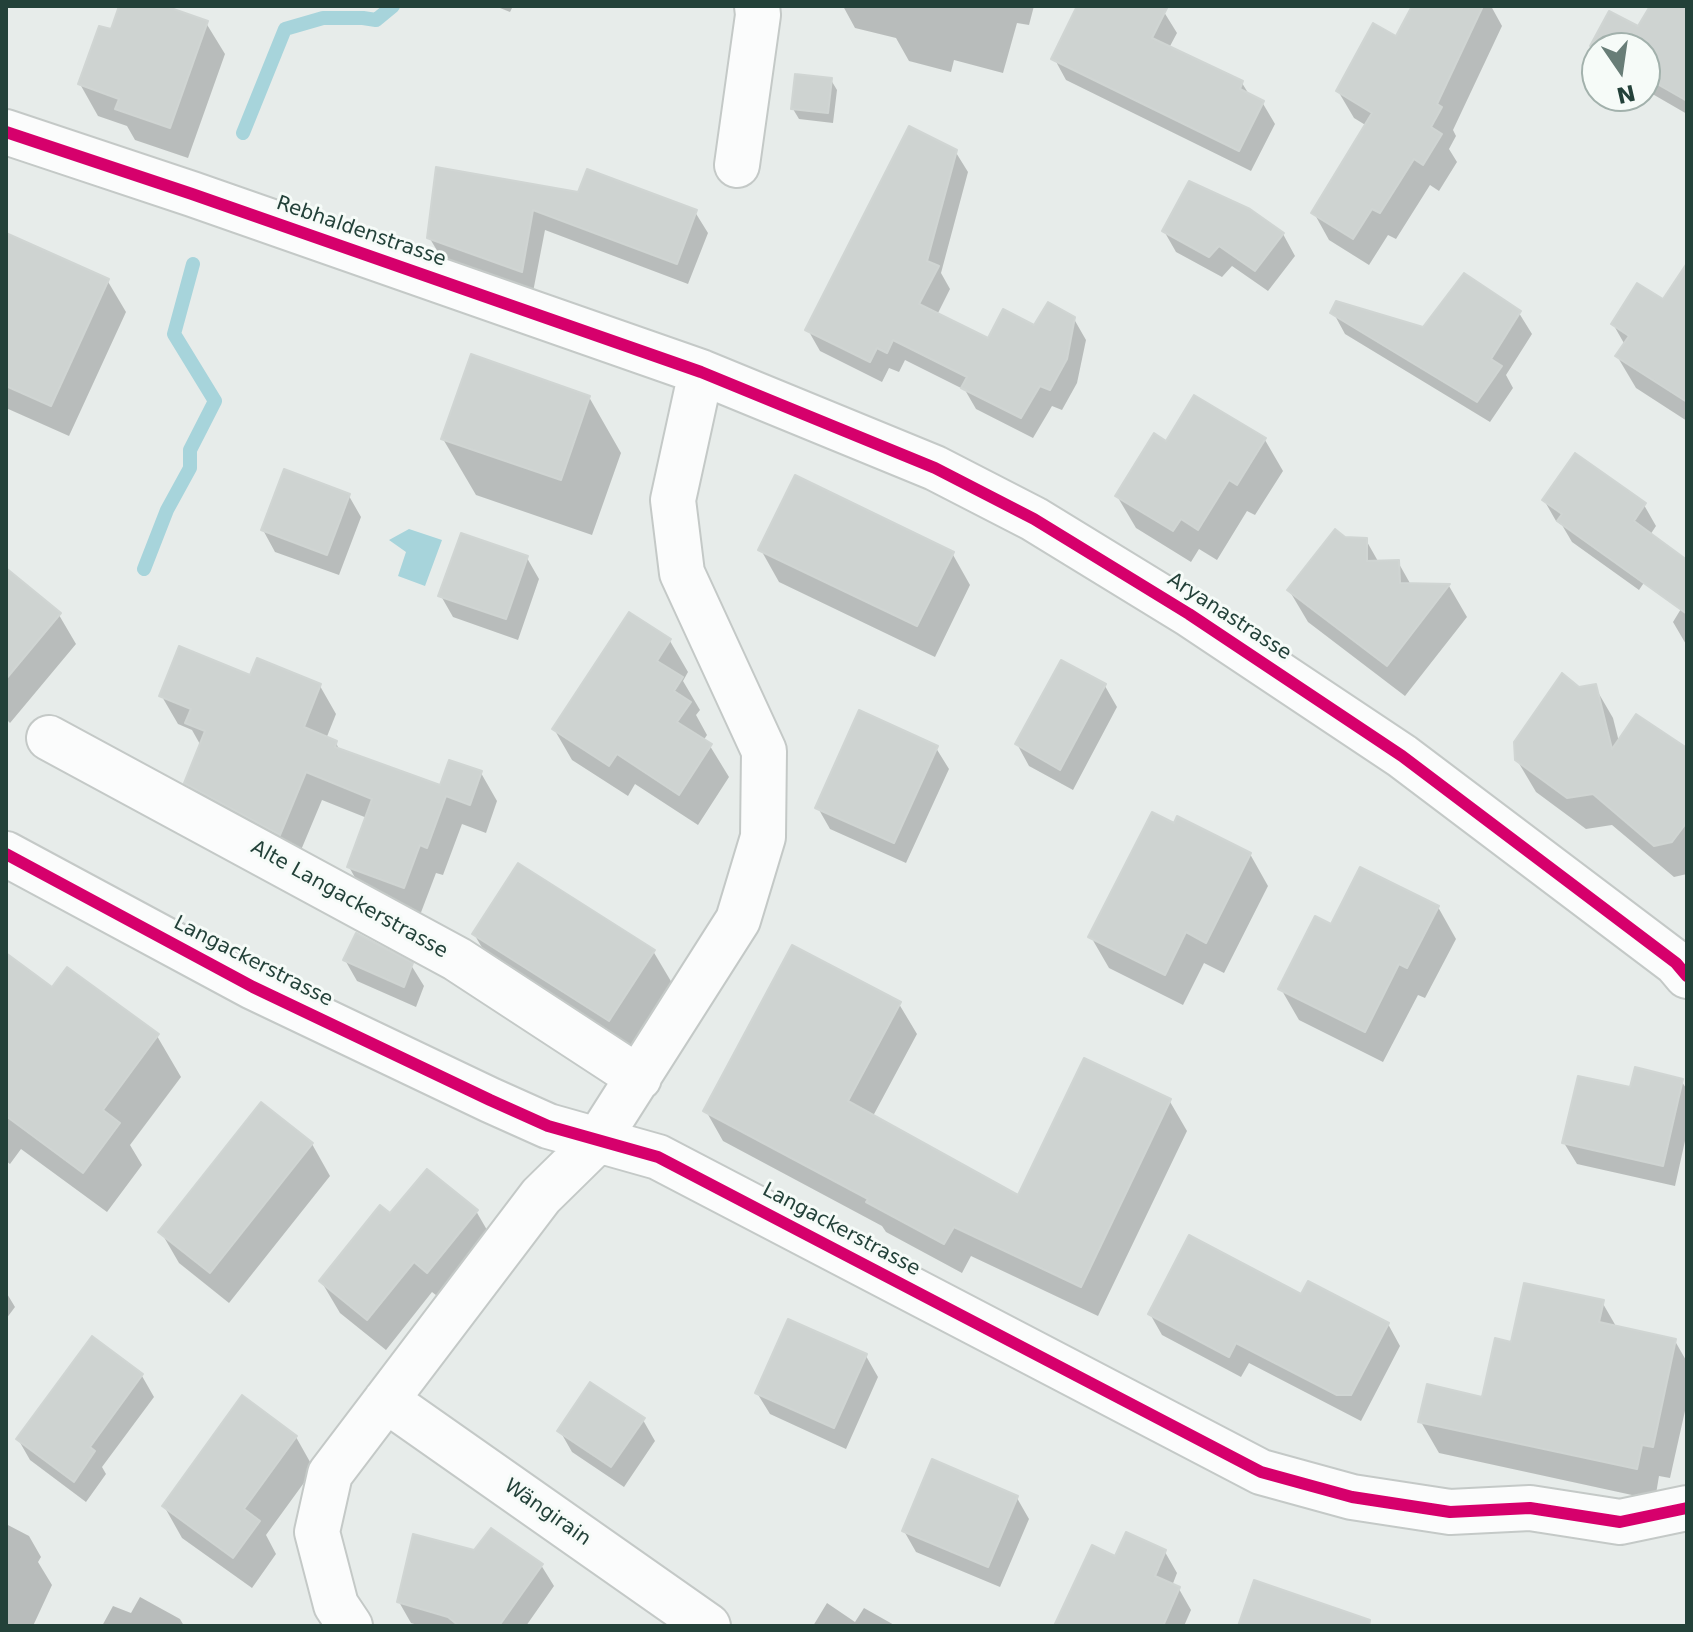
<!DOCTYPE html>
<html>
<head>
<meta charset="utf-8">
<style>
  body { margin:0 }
  #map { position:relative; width:1693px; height:1632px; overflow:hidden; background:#e7ecea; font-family:"DejaVu Sans",sans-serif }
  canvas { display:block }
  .frame { position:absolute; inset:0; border:8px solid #234139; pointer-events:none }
  .north { position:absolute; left:1581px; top:32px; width:80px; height:80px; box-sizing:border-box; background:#f6fbf8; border:2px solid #a2b1ac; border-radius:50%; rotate:167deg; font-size:22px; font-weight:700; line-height:32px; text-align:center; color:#234139 }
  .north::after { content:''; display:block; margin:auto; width:28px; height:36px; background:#687d77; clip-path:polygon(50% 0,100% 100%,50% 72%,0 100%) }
</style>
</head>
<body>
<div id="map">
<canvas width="1693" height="1632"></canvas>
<div class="frame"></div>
<div class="north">N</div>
</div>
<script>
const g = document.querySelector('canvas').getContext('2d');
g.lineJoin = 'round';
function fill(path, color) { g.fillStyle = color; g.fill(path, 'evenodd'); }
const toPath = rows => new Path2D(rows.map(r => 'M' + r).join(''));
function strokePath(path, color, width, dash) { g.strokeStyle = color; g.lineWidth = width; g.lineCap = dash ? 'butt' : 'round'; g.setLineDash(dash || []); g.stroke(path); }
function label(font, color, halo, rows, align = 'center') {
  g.font = font + ' "DejaVu Sans",sans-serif'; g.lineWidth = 6; g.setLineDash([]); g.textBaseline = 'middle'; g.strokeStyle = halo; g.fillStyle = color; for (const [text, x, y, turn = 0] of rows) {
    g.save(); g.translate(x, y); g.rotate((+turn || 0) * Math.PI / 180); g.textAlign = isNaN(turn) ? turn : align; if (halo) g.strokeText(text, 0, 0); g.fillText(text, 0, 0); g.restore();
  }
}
fill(toPath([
  [409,529,442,540,425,586,398,576,406,552,389,540]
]), '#a7d4db');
fill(toPath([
  [121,6,158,6,206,23,225,54,188,158,135,140,127,126,98,116,80,84,112,32],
  [495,6,513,6,510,12],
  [843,6,1034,6,1029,25,1017,23,1003,73,954,60,951,72,909,61,896,38,855,28],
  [1080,6,1152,6,1164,12,1177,33,1169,48,1242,83,1250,96,1262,102,1275,124,1251,171,1066,80,1054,58],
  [1414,6,1491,6,1502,26,1453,130,1456,136,1449,149,1457,162,1439,191,1430,185,1396,239,1388,235,1369,265,1329,240,1314,213,1367,126,1354,118,1338,91,1396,39],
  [1652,6,1687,6,1687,114,1649,92,1640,107,1620,96,1645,96,1645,48,1597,48,1597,83,1583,61,1610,14,1639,29],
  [831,80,837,90,833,123,799,119,793,109],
  [955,151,968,172,941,273,950,289,937,315,988,340,1074,319,1086,340,1077,383,1062,410,1052,406,1033,438,976,409,965,390,905,360,899,372,889,368,882,382,820,351,808,330],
  [579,194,695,212,708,233,688,284,545,230,533,292,442,259,429,237],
  [1164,231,1283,234,1295,256,1268,291,1232,266,1222,277,1176,252],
  [6,258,107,280,126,312,69,436,6,408],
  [1687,295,1687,421,1636,388,1617,356,1625,345,1613,324,1664,302],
  [1333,312,1424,330,1519,313,1532,334,1506,375,1513,388,1490,422,1345,334],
  [589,397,621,453,592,535,476,495,443,439],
  [1265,440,1283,471,1255,515,1247,511,1217,560,1199,549,1191,562,1136,528,1117,496,1167,444],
  [349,496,361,517,339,575,275,552,263,530],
  [1544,500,1644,505,1656,526,1650,535,1662,556,1639,590,1572,542,1562,525,1556,521],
  [1344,539,1366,540,1379,563,1398,562,1411,585,1449,586,1467,617,1405,696,1308,622,1289,590],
  [761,550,952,553,970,585,935,657,779,582],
  [527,558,539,579,518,640,453,617,441,596],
  [6,583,59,615,76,644,10,723,6,719],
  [1687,599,1687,646,1673,622],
  [670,641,688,672,683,681,700,710,696,715,707,735,703,741,710,746,729,777,698,825,635,784,628,796,572,760,554,729],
  [1062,663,1105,686,1117,707,1073,790,1029,766,1017,744],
  [251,678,320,686,336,714,326,739,336,743,340,751,441,788,481,773,497,801,486,833,462,824,443,875,436,873,420,915,365,895,349,867,367,818,322,800,296,862,203,811,186,782,201,746,192,730,178,724,161,695],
  [1595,687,1613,718,1619,742,1687,754,1687,874,1674,877,1612,825,1586,829,1536,792,1517,760,1578,690],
  [936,748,949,769,906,863,830,829,818,808],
  [1250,854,1268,886,1224,973,1204,963,1183,1005,1109,968,1091,937],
  [1438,907,1456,939,1425,998,1418,995,1383,1062,1299,1020,1281,989,1332,927],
  [474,934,653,951,672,983,627,1051,493,966],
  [6,955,53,990,157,1036,181,1077,130,1145,142,1165,107,1212,21,1149,10,1164,6,1161],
  [345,960,411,965,424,986,416,1007,357,981],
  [899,1004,917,1034,873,1116,1019,1197,1169,1100,1187,1131,1098,1316,971,1256,962,1273,886,1232,882,1226,723,1141,706,1111],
  [1681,1080,1687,1090,1687,1132,1675,1186,1577,1164,1564,1143,1632,1090],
  [312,1144,330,1176,229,1303,179,1263,161,1232],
  [476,1211,494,1242,446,1303,432,1292,386,1350,340,1313,321,1281,391,1216],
  [6,1292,15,1307,6,1319],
  [1302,1297,1388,1324,1400,1346,1361,1421,1249,1363,1241,1377,1162,1335,1150,1314],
  [1602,1302,1617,1328,1675,1341,1687,1362,1687,1402,1670,1478,1659,1476,1655,1500,1439,1453,1421,1422,1484,1399,1512,1344],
  [866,1356,878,1377,846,1449,770,1414,757,1393],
  [142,1376,154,1397,102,1467,106,1474,86,1502,30,1460,18,1439],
  [643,1420,655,1441,624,1487,572,1452,560,1431],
  [296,1437,314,1469,266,1535,276,1554,252,1588,182,1538,164,1506],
  [1017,1498,1029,1519,1000,1587,916,1552,904,1531],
  [6,1524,29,1536,41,1557,38,1562,52,1585,33,1626,6,1626],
  [474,1552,541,1565,554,1586,526,1626,421,1626,411,1623,399,1602],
  [1165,1552,1177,1573,1172,1586,1179,1589,1191,1610,1184,1626,1059,1626,1116,1559],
  [140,1597,180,1619,184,1626,102,1626,113,1606,131,1613],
  [827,1603,855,1622,864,1608,896,1626,813,1626]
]), '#0003');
strokePath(toPath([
  [243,133,285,29,323,18,363,18,376,20,393,6],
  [144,569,167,510,190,468,190,450,215,401,174,334,193,264]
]), '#a7d4db', 14);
const building = toPath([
  [119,6,165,6,208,21,170,128,115,109,119,99,78,84,99,26,111,29,119,6],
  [1077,6,1168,6,1152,38,1243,81,1240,89,1264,101,1239,151,1051,59,1077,6],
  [1412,6,1483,6,1437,104,1442,107,1431,127,1442,134,1423,165,1414,159,1380,213,1372,209,1353,239,1311,213,1372,113,1336,91,1373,23,1396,36,1412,6],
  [1650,6,1687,6,1687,101,1645,77,1645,48,1597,48,1597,50,1590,46,1609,11,1638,26,1650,6],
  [795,74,832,78,828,113,791,109,795,74],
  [909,126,957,150,927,261,939,266,919,304,988,338,1003,309,1034,325,1048,302,1075,317,1067,359,1050,390,1040,386,1021,418,961,388,967,377,893,340,887,353,877,348,870,362,805,330,909,126],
  [436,167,578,192,587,169,697,210,677,264,533,210,522,272,427,238,436,167],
  [1189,181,1250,209,1284,233,1255,271,1219,246,1209,257,1162,231,1189,181],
  [6,233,109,279,51,406,6,386,6,233],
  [1687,263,1687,402,1615,356,1629,336,1611,324,1637,283,1663,299,1687,263],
  [1464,273,1521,311,1491,359,1502,366,1477,402,1330,313,1336,301,1423,327,1464,273],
  [471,354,590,396,561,480,441,439,471,354],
  [1194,395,1266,438,1237,485,1229,480,1198,530,1181,519,1173,531,1115,496,1154,433,1166,441,1194,395],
  [1575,453,1646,503,1634,521,1687,560,1687,614,1557,521,1562,514,1542,500,1575,453],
  [284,469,350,494,327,555,261,530,284,469],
  [795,475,954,552,917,626,758,550,795,475],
  [1335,529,1345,537,1367,538,1367,561,1399,560,1400,583,1450,584,1387,666,1287,590,1335,529],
  [461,533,528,556,506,619,438,596,461,533],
  [6,568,61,613,6,679,6,568],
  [629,612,671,639,657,661,683,677,674,691,691,702,677,722,712,744,679,795,617,754,609,766,552,729,629,612],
  [179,646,250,675,257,658,321,684,304,727,337,741,335,747,440,785,449,760,482,771,470,805,446,796,427,848,420,845,404,888,347,867,372,799,306,772,280,835,184,783,205,731,185,723,191,709,159,696,179,646],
  [1061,660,1106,684,1060,770,1015,744,1061,660],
  [1562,673,1579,687,1596,684,1612,749,1636,714,1687,748,1687,822,1672,842,1654,846,1593,794,1567,798,1515,760,1514,742,1562,673],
  [859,710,938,746,894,843,815,808,859,710],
  [1152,812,1174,823,1177,816,1251,853,1206,943,1186,932,1165,975,1088,937,1152,812],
  [518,863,655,950,609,1021,472,934,518,863],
  [1360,867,1439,906,1407,968,1399,964,1365,1032,1278,989,1315,916,1331,924,1360,867],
  [356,933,413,963,404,987,343,960,356,933],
  [792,945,901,1002,848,1101,1018,1195,1084,1058,1171,1099,1081,1287,954,1227,944,1244,866,1202,868,1199,703,1111,792,945],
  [6,953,52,987,67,967,159,1034,103,1110,120,1123,83,1173,6,1116,6,953],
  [1635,1067,1683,1079,1663,1166,1562,1143,1578,1076,1630,1087,1635,1067],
  [261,1102,313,1143,210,1273,158,1232,261,1102],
  [427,1169,478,1210,427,1273,414,1262,367,1320,319,1281,380,1205,390,1213,427,1169],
  [1189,1235,1301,1294,1308,1281,1389,1323,1351,1395,1337,1395,1236,1343,1229,1357,1148,1314,1189,1235],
  [1524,1283,1604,1300,1599,1322,1676,1339,1653,1447,1642,1445,1637,1469,1418,1422,1427,1384,1482,1397,1495,1338,1511,1342,1524,1283],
  [788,1319,867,1354,834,1428,755,1393,788,1319],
  [92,1336,143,1374,90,1447,95,1451,74,1482,16,1439,92,1336],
  [590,1382,645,1418,611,1467,557,1431,590,1382],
  [242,1395,297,1436,244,1509,260,1521,233,1558,162,1506,242,1395],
  [932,1459,1018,1496,988,1567,902,1531,932,1459],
  [491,1528,543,1564,499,1626,459,1626,448,1617,397,1602,413,1534,474,1550,491,1528],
  [1126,1532,1166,1550,1155,1576,1180,1587,1163,1626,1054,1626,1092,1545,1115,1556,1126,1532],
  [1254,1580,1370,1620,1369,1626,1238,1626,1254,1580]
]);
fill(building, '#ced3d1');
strokePath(building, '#d0d5d3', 2);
const minor = toPath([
  [6,132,192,194,701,372,935,468,1034,519,1189,614,1402,756,1676,963,1687,976],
  [737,165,758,15,757,6],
  [49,738,457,959,639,1078],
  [6,854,253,987,490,1100,548,1126,658,1157,1261,1472,1352,1497,1450,1512,1530,1508,1620,1522,1687,1508],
  [386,1400,708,1626],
  [350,1626,336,1605,317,1532,330,1474,541,1196,598,1140,738,920,763,837,764,751,682,573,673,500,701,372]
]);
strokePath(minor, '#c4c9c7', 48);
strokePath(minor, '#fbfcfc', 44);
strokePath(toPath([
  [6,132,192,194,701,372,935,468,1034,519,1189,614,1402,756,1676,963,1687,976],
  [6,854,253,987,490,1100,548,1126,658,1157,1261,1472,1352,1497,1450,1512,1530,1508,1620,1522,1687,1508]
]), '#d6006c', 12);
label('20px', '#234139', '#f6fbf8', [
  ["Rebhaldenstrasse",361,232,19],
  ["Aryanastrasse",1229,617,33],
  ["Alte Langackerstrasse",349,900,29],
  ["Langackerstrasse",253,962,27],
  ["Langackerstrasse",841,1230,28],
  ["Wängirain",547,1513,35]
]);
</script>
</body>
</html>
